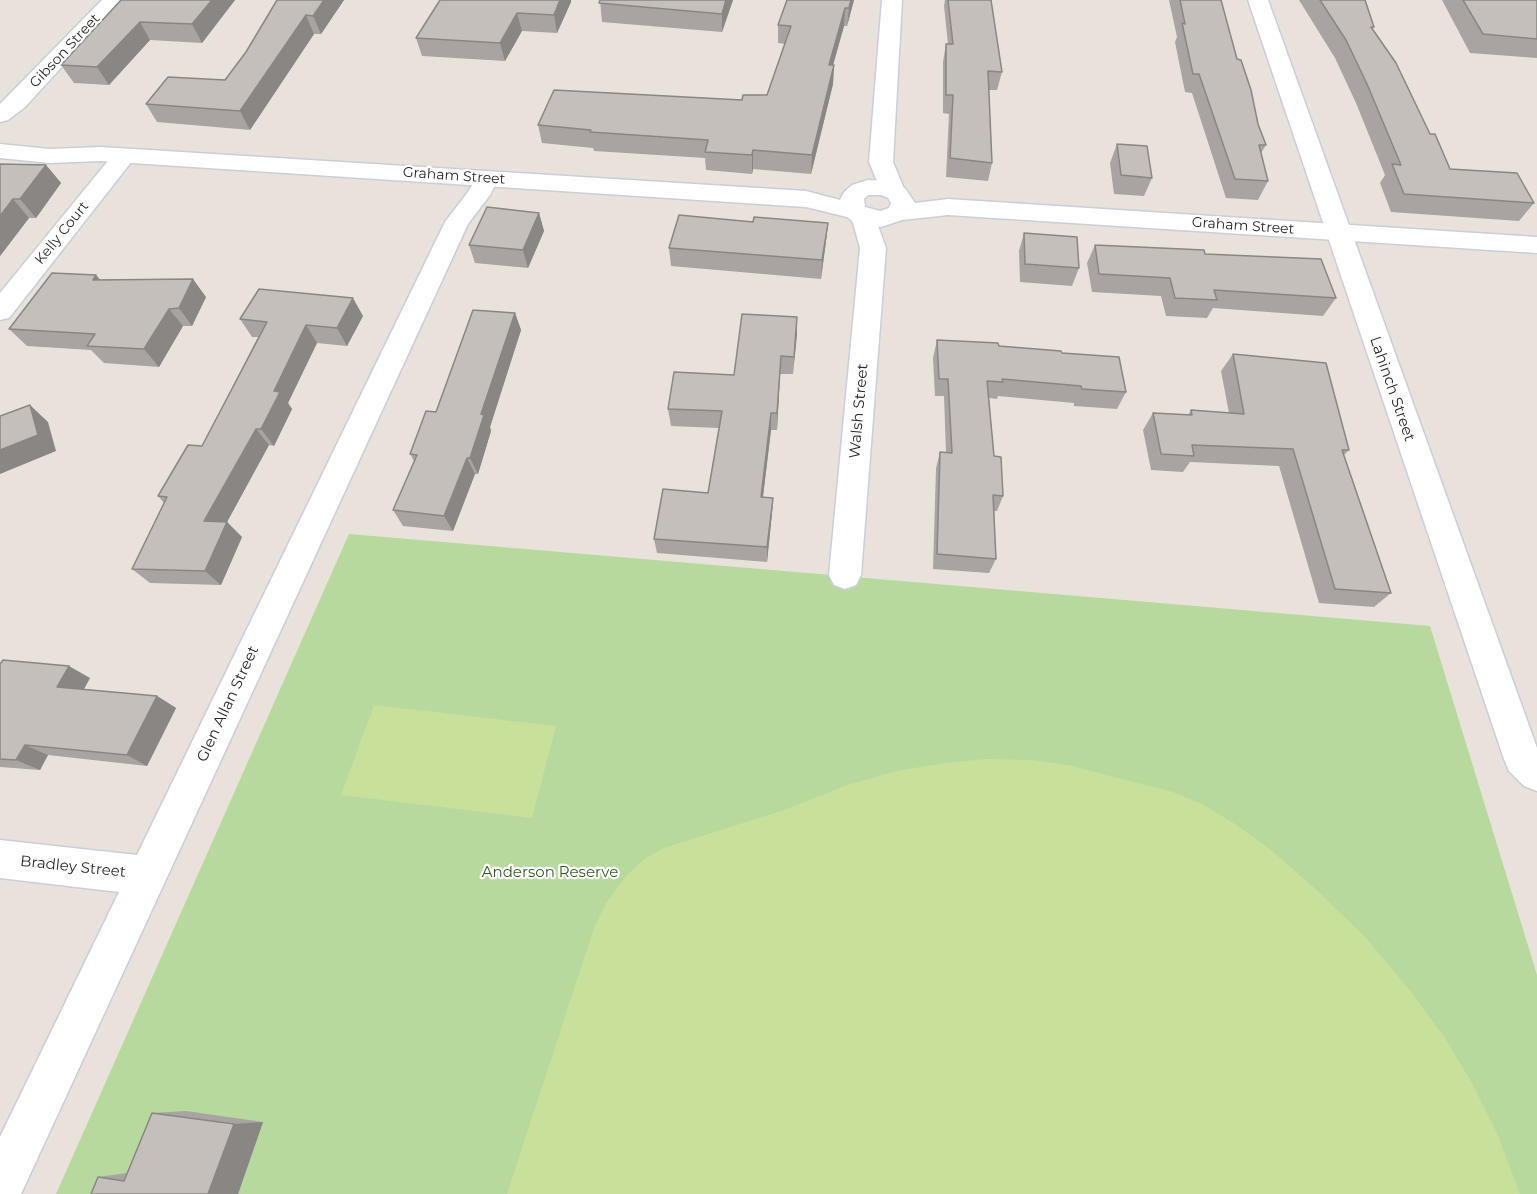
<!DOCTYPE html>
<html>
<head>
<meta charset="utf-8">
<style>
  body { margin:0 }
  canvas { display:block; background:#e9e2db }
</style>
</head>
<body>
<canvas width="1537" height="1194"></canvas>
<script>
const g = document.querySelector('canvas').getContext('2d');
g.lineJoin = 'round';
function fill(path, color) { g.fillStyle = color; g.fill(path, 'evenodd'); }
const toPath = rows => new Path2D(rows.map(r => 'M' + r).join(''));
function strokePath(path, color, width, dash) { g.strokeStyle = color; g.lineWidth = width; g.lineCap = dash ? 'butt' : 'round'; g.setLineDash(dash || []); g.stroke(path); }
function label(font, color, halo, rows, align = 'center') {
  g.font = font + ' Montserrat,sans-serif'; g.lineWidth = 4.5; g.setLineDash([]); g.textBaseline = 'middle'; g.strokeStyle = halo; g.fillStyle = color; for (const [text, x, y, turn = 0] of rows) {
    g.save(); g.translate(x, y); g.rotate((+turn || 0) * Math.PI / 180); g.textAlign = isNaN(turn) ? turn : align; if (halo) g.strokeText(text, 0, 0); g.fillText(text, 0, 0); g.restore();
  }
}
fill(toPath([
  [349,534,1430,626,1537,975,1537,1194,56,1194]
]), '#b7d99d');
fill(toPath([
  [374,705,556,726,532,818,341,795],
  [985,759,1033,760,1072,766,1173,792,1206,806,1238,826,1271,850,1319,892,1367,939,1412,993,1445,1038,1472,1083,1497,1133,1520,1194,507,1194,594,928,606,903,626,876,644,859,664,848,784,810,847,785,897,771,945,763]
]), '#c8e09a');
const street = toPath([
  [102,0,123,0,25,107,8,120,0,122,0,104,102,0],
  [882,0,902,0,893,162,905,191,901,196,893,198,885,196,881,191,869,162,882,0],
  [1248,0,1268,0,1537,748,1537,791,1524,786,1509,771,1504,759,1248,0],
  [124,149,132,151,135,156,132,161,9,318,0,320,0,293,116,151,124,149],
  [487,171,495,173,499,178,490,195,468,224,21,1194,0,1194,0,1137,119,892,0,878,0,840,137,855,445,222,468,192,479,173,487,171],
  [859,206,868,209,877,223,886,248,861,575,856,585,845,589,834,585,829,575,860,248,853,223,847,214,850,209,859,206]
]);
const secondary = toPath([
  [0,144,50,149,101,147,806,191,840,200,844,192,852,185,868,180,885,181,905,188,915,203,948,199,1537,237,1537,253,948,215,902,220,881,227,856,223,847,217,806,207,101,161,50,163,0,158,0,144],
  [868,195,881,195,888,198,891,203,889,208,880,211,865,207,864,199,868,195]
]);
strokePath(street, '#c9ced8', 3);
strokePath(secondary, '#c9ced8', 3);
fill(street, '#fff');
fill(secondary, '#fff');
fill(toPath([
  [121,0,235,0,202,43,150,40,109,85,74,83,61,65],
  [277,0,344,0,321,34,314,34,250,130,157,122,146,104,225,80,246,52],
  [440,0,571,2,557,33,522,31,505,61,422,56,416,38],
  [600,0,733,0,722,32,602,22],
  [854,0,847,26,844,26,833,65,834,65,833,84,811,174,753,169,752,174,706,170,705,158,594,151,593,148,542,143,538,125,742,100,767,95,785,44,778,43,778,25],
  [945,0,991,0,1002,72,997,90,989,90,992,163,988,181,946,177,949,114,943,113,943,62,946,44,948,44,944,6],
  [1169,0,1221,0,1237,59,1258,124,1266,145,1261,153,1268,181,1258,200,1226,198,1192,93,1185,92,1175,42,1177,37],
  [1299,0,1365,0,1374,27,1372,29,1430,134,1450,169,1534,203,1519,221,1391,212,1380,183,1385,175,1356,103,1335,58],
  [1442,0,1537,0,1537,58,1470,53],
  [1117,144,1152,178,1144,196,1114,194,1110,163],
  [0,164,46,165,61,183,36,218,29,218,0,256],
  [539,213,544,231,528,268,475,263,469,245],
  [753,222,828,223,826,241,821,279,671,266,669,248],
  [1024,233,1079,268,1072,286,1020,282,1019,251],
  [1095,245,1205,254,1336,298,1323,316,1213,308,1207,318,1166,316,1161,296,1092,292,1087,263],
  [96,275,100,280,206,297,192,326,183,326,159,367,104,363,91,350,27,346,9,329],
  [515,313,521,330,490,427,491,431,478,474,475,474,453,531,403,526,393,510,414,461,410,454,436,412],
  [363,316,347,346,317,343,288,403,292,409,274,446,269,445,227,522,242,537,221,585,150,583,132,569,164,503,158,496,202,446,258,337,252,337,240,319],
  [797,317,793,374,780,374,777,430,771,430,763,497,773,498,772,513,767,562,657,553,654,539,708,493,719,428,671,426,668,409,734,375],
  [937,340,999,346,1062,353,1126,392,1117,409,1074,406,1074,403,998,396,997,399,989,398,994,456,1003,496,997,511,994,511,996,559,989,573,933,569,936,468,940,452,946,452,944,396,935,396,933,358],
  [1233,354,1349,450,1344,455,1391,593,1374,607,1319,603,1279,466,1190,462,1183,472,1151,470,1143,430,1153,413,1188,415,1191,410,1229,413,1221,371],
  [0,664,90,678,84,689,157,696,176,708,147,766,48,755,40,770,0,767],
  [186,1111,263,1122,238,1194,91,1194,98,1177,127,1173,152,1113]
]), '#a9a4a1');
fill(toPath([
  [212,0,235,0,202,43,192,24],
  [324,0,344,0,321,34,313,16],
  [560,0,571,0,571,2,557,33,554,15],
  [726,0,733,0,722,32,722,14],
  [851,0,854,0,847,26,849,8],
  [845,8,844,26,828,83,829,65],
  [517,13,522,31,505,61,500,43],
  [306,15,314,34,250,130,240,111],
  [140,22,150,40,109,85,97,67],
  [834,65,833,84,811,174,812,155],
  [753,150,753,169,752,174,752,155],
  [46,165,61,183,36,218,20,199],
  [13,199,29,218,0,256,0,216],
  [539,213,544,231,528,268,523,250],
  [828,223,826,241,821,279,822,260],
  [96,275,111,293,93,280],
  [193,279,206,297,192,326,179,308],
  [353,298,363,316,347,346,337,328],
  [169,309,183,326,159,367,144,349],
  [515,313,521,330,490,427,491,431,478,474,470,458,481,414],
  [797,317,797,335,793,374,794,357],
  [306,325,317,343,288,403,292,409,274,446,261,429,274,391],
  [781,356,780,374,777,430,777,413],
  [30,405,48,422,56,451,0,474,0,450],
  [771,413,771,430,761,512,761,497],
  [256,429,269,445,227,522,242,537,221,585,205,571,204,521],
  [467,458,475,474,453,531,444,516],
  [773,498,772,513,767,562,767,547],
  [69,666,90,678,79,698,57,687],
  [157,696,176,708,147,766,127,755],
  [25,745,48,755,40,770,16,760],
  [263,1122,238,1194,208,1194,234,1124]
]), '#898683');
const building = toPath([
  [121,0,212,0,192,24,140,22,97,67,61,65,121,0],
  [277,0,324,0,313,16,306,15,240,111,146,104,168,77,225,80,246,52,277,0],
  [440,0,560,0,554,15,517,13,500,43,416,38,440,0],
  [600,0,726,0,722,14,599,3,600,0],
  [787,0,851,0,849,8,845,8,829,65,834,65,812,155,753,150,752,155,705,152,708,140,590,132,591,130,538,125,554,90,742,100,743,95,767,95,791,26,778,25,787,0],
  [948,0,991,0,1002,72,988,71,992,163,950,158,953,95,946,95,946,44,953,44,948,0],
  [1180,0,1221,0,1237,59,1241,60,1251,90,1258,124,1266,145,1259,145,1268,181,1235,179,1199,74,1193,74,1182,23,1185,24,1180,0],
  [1320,0,1365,0,1374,27,1371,27,1396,63,1430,134,1435,134,1450,169,1517,173,1534,203,1404,194,1392,164,1401,165,1367,84,1346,40,1320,0],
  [1463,0,1537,0,1537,39,1483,34,1463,0],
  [1117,144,1147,146,1152,178,1121,175,1117,144],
  [0,164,46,165,20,199,13,199,0,216,0,164],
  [487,207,539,213,523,250,469,245,487,207],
  [679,215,753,222,754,217,828,223,822,260,669,248,679,215],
  [1024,233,1077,237,1079,268,1025,264,1024,233],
  [1095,245,1204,250,1205,254,1321,259,1336,298,1214,290,1217,300,1175,298,1170,278,1099,274,1095,245],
  [52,273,96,275,93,280,193,279,179,308,169,309,144,349,87,346,95,334,9,329,52,273],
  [259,289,353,298,337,328,306,325,274,391,280,392,261,429,256,429,204,521,227,522,205,571,132,569,167,497,158,496,188,445,202,446,267,322,240,319,259,289],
  [473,310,515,313,481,414,484,415,470,458,467,458,444,516,393,510,417,455,410,454,426,411,436,412,473,310],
  [742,314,797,317,794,357,781,356,777,413,771,413,761,497,773,498,767,547,654,539,663,489,708,493,722,411,668,409,674,372,734,375,742,314],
  [937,340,998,343,999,346,1061,351,1062,353,1119,357,1126,392,1082,389,1081,386,1002,379,1003,382,987,381,994,456,1001,457,1003,496,993,495,996,559,937,554,940,452,952,453,948,379,939,379,937,340],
  [1233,354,1326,363,1349,450,1342,450,1391,593,1335,589,1293,449,1192,445,1194,456,1161,454,1153,413,1192,415,1191,410,1244,414,1233,354],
  [30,405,38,435,0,450,0,416,30,405],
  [3,660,69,666,57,687,157,696,127,755,25,745,16,760,0,759,0,664,3,660],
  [152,1113,234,1124,208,1194,91,1194,98,1177,124,1181,152,1113]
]);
fill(building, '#c4bfbb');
strokePath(building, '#898683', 1.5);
label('14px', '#282828', '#fff', [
  ["Gibson Street",65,51,-47],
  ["Graham Street",454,176,4],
  ["Graham Street",1243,226,4],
  ["Kelly Court",62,233,-51]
]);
label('15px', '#282828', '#fff', [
  ["Lahinch Street",1392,389,71],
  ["Walsh Street",859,411,-85],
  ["Glen Allan Street",228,704,-65],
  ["Bradley Street",73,867,6]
]);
label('15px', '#325b21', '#fff', [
  ["Anderson Reserve",550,873]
]);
</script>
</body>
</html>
